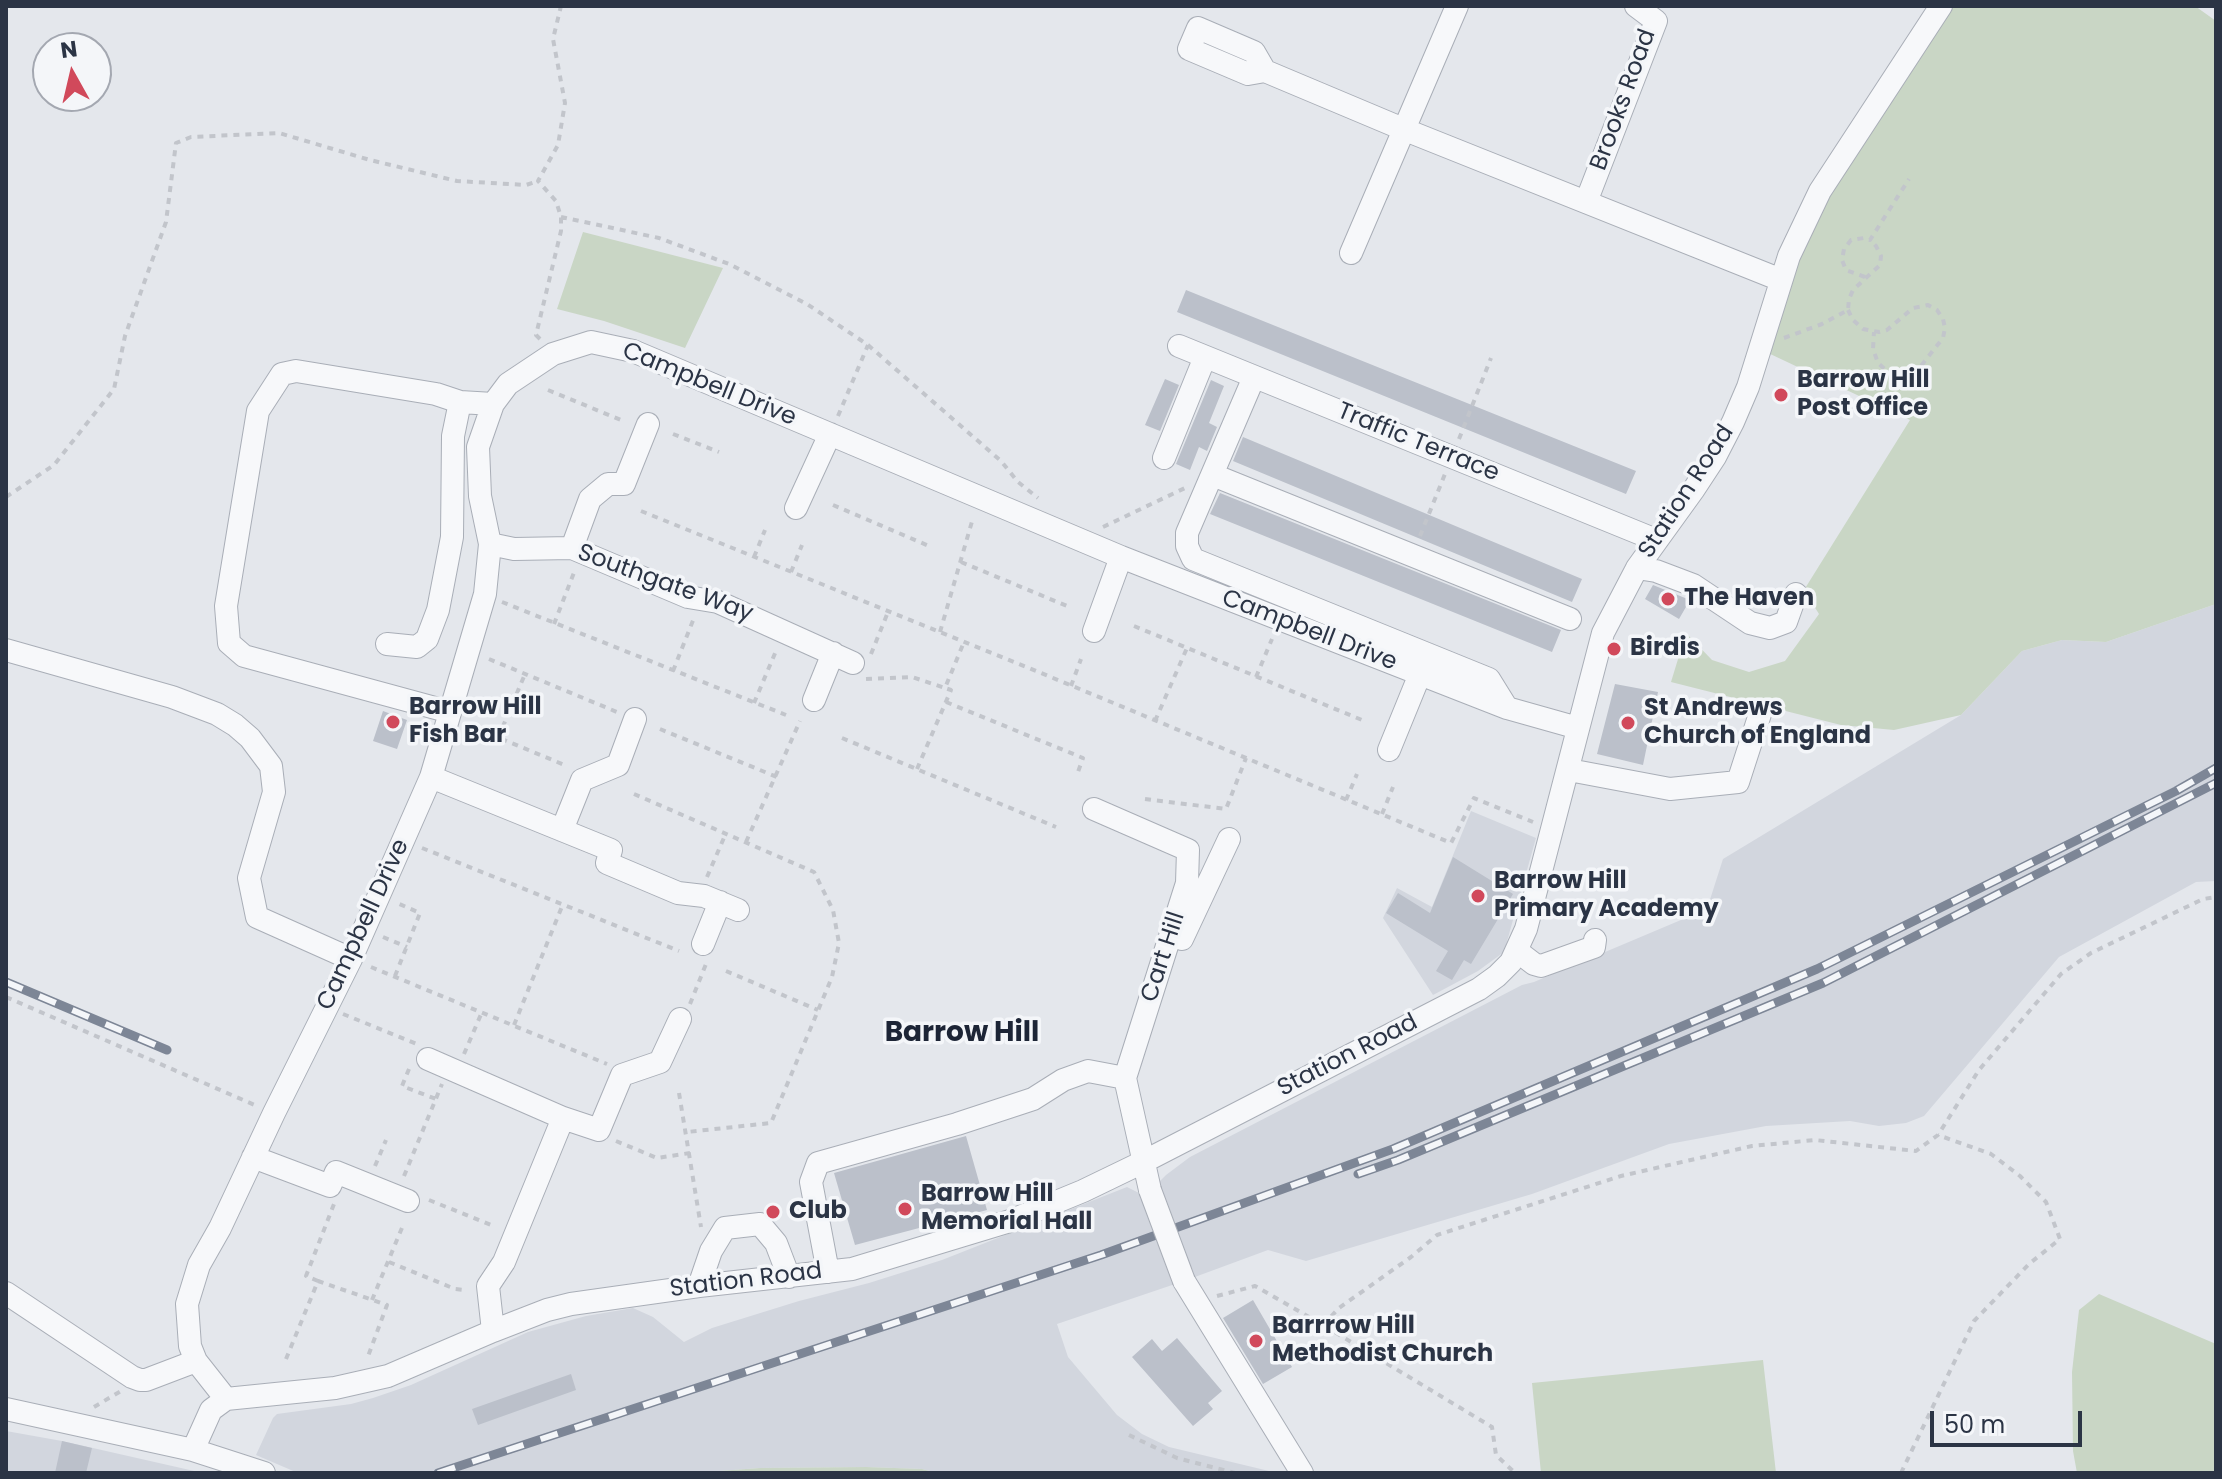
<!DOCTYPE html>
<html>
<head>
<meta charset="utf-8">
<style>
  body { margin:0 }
  #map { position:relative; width:2222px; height:1479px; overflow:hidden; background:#e4e7ec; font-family:Poppins,sans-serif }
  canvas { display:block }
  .frame { position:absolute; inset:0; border:8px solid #2b3445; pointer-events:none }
  .north { position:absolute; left:32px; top:32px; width:80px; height:80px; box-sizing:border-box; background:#f4f6f9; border:2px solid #a4a8b1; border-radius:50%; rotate:352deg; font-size:22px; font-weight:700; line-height:32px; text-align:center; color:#2b3445 }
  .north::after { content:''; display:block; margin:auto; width:28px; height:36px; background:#d1495b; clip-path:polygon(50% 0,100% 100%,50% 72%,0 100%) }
  .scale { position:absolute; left:1930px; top:1411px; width:152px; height:36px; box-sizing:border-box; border:4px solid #2b3445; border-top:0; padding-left:10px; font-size:24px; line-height:28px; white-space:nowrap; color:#2b3445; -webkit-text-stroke:6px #f4f6f9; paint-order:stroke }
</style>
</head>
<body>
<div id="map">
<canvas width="2222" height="1479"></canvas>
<div class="frame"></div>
<div class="north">N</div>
<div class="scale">50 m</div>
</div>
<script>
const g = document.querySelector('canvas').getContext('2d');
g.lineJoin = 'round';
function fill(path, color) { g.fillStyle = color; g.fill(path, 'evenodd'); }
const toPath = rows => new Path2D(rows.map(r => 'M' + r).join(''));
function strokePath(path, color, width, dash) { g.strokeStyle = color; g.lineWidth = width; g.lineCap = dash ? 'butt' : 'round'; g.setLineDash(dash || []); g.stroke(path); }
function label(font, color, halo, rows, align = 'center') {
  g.font = font + ' Poppins,sans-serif'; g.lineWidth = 7; g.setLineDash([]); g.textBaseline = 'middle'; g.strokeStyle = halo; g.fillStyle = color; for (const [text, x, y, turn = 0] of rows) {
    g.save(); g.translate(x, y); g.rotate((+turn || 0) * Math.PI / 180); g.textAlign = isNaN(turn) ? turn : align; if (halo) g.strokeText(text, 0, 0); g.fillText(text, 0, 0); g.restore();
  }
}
fill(toPath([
  [2216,604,2216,881,2196,882,2059,957,1924,1116,1906,1123,1879,1126,1850,1121,1766,1126,1669,1144,1532,1194,1306,1261,1268,1250,1184,1281,1057,1324,1068,1357,1117,1415,1142,1434,1169,1447,1269,1471,1268,1473,937,1473,922,1469,866,1467,760,1468,692,1473,298,1473,256,1455,273,1418,277,1414,351,1404,373,1398,411,1385,528,1332,586,1316,633,1308,653,1317,684,1342,712,1328,799,1301,869,1283,942,1260,1127,1187,1141,1194,1159,1189,1159,1182,1166,1175,1190,1157,1522,985,1534,982,1707,909,1723,859,1961,715,2022,651,2062,640,2106,642],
  [1471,811,1536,838,1504,952,1478,971,1433,995,1383,918,1397,888,1432,907],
  [6,1431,62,1441,203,1473,6,1473]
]), '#d2d6de');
fill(toPath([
  [1953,6,2195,6,2216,21,2216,604,2106,642,2062,640,2022,651,1961,715,1894,730,1841,725,1671,682,1686,633,1712,660,1749,672,1785,661,1819,614,1804,590,1910,420,1766,352,1810,225,1897,85],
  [583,232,723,268,685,348,604,321,557,309],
  [2099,1294,2216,1344,2216,1473,2077,1473,2073,1451,2072,1372,2079,1310],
  [1763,1360,1776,1473,1541,1473,1532,1383],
  [866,1467,922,1469,937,1473,692,1473,760,1468]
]), '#c9d6c5');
fill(toPath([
  [1186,290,1636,471,1626,494,1177,312],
  [1165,379,1179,385,1160,431,1145,425],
  [1211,380,1224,386,1209,423,1217,427,1207,451,1199,447,1190,470,1176,464],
  [1243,437,1582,579,1572,602,1233,461],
  [1220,493,1561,630,1552,652,1210,514],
  [1653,585,1690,600,1679,619,1645,599],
  [1615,684,1658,692,1643,765,1597,754],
  [383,711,407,720,397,749,373,741],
  [1453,857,1513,894,1471,964,1464,960,1452,980,1436,971,1448,951,1386,913,1398,893,1430,913],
  [966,1136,987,1210,855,1245,834,1173],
  [1253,1300,1292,1367,1263,1384,1223,1318],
  [1177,1338,1222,1391,1208,1403,1213,1409,1193,1426,1132,1357,1152,1339,1162,1351],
  [571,1374,576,1390,478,1425,472,1409],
  [62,1441,92,1448,86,1473,55,1473]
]), '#bbc0ca');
const minor = toPath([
  [1265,71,1254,52,1198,28,1189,49,1248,74,1265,71,1403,129,1781,280],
  [1586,202,1656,21,1636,6],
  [1351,253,1457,6],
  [1179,346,1656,540],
  [1254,377,1187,533,1187,546,1193,559,1489,679,1507,708],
  [1164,458,1205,357],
  [1213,475,1570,619],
  [796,508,830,434],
  [490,544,514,549,572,548,688,597,718,602,853,663],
  [572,548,590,499,608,484,624,484,648,424],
  [1637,568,1656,571,1693,585,1750,623,1770,628,1786,622,1796,594],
  [1094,631,1121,557],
  [387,644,417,647,427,639,438,610,452,537,453,436,460,402],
  [6,650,172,697,217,714,235,725,250,738,271,766,274,792,249,878,257,917,351,959],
  [814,700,833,653],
  [450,712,244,656,229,643,226,606,258,411,282,374,296,371,436,394,460,402,493,404],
  [1389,750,1420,674],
  [1569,770,1670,789,1738,782,1760,714],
  [431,777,611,850,607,863,678,893,704,896,738,910],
  [1094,809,1188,850,1187,883,1125,1078,1150,1190],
  [562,830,582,780,618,765,635,719],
  [1182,939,1229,839],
  [703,944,720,902],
  [1517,951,1534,964,1541,966,1594,947,1595,940],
  [428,1059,563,1118,599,1130,622,1075,660,1062,680,1019],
  [253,1157,330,1186,336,1172,408,1201],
  [828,1272,811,1182,818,1163,957,1124,1033,1099,1063,1080,1088,1071,1125,1078],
  [1184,1281,1302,1473],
  [699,1286,711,1251,725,1228,760,1224,776,1243,789,1277],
  [6,1293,132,1377,140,1380,146,1380,196,1361],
  [493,1331,488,1286,504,1262,563,1118],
  [226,1399,196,1361,190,1346,187,1304,199,1265,220,1228,274,1113,351,959,431,777,485,594,490,544,480,496,478,447,493,404,508,384,553,354,591,342,633,351,1121,557,1507,708,1578,728],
  [6,1409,193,1450,264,1473],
  [193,1450,211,1410,226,1399,335,1388,388,1376,493,1331,547,1310,571,1304,699,1286,852,1269,1010,1221,1083,1191,1143,1162,1479,989,1497,976,1511,962,1526,929,1603,633,1637,568,1694,489,1715,457,1733,422,1748,387,1789,256,1820,191,1941,6]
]);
strokePath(minor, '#a9aeb7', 24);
strokePath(toPath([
  [561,217,659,238,729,264,807,304,868,345,1001,461,1018,482,1038,498],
  [1865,277,1846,270,1842,260,1844,249,1851,240,1864,238,1870,240,1909,179],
  [1848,310,1853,320,1863,329,1879,332,1887,330,1913,308,1928,305,1937,310,1943,319,1945,328,1943,338,1920,367,1912,374,1900,374,1888,372,1878,363,1873,349,1874,332],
  [1784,338,1822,324,1848,310,1849,299,1853,290,1880,265,1881,256,1876,246,1870,240],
  [540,339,536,335,561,231,561,217,556,201,538,181,558,145,565,103,553,39,561,6],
  [548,390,621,420],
  [838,416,868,345],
  [673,434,719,452],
  [1459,439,1491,358],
  [6,497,54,465,114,389,125,336,166,222,176,143,191,137,279,133,370,160,457,181,526,185,538,181],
  [833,505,929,546],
  [641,511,1029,668,1451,843,1474,798,1533,822],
  [1103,527,1185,488],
  [1420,536,1445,474],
  [754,557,765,530],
  [961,562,1067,606],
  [791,572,802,545],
  [502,602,786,715],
  [554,624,575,570],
  [1134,626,1362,720],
  [940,632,973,518],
  [871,654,888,612],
  [489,659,617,712],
  [673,671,694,618],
  [1256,677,1272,639],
  [866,679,912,677,945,688],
  [1071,686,1081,659],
  [946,702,1083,758,1078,772],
  [754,703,776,651],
  [1155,721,1187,648],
  [468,725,567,766],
  [660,729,777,777],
  [498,738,525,674],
  [842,738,1056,827],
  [917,769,951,690,945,688,964,642],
  [634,794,814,872,833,910,839,943,832,977,771,1123,687,1132],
  [1145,799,1226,809,1246,758],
  [1346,800,1357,774],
  [1382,814,1393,787],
  [746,842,800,721],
  [422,848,679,951],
  [707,877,726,833],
  [383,937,407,947],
  [371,967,607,1064],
  [726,971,818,1010],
  [395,976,420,913,397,903],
  [6,997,257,1106],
  [690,1004,706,964],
  [343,1014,417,1044],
  [514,1025,563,904],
  [464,1054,482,1012],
  [409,1069,402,1086,436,1099],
  [679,1093,701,1227],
  [616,1141,657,1158,690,1153],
  [375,1166,386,1140],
  [404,1176,442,1084],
  [429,1200,491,1225],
  [389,1262,455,1289,465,1290],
  [318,1281,306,1276,334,1204],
  [1217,1296,1255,1286,1323,1325,1492,1427,1496,1455,1515,1473],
  [372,1300,404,1223],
  [1323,1325,1339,1308,1411,1257,1437,1235,1621,1176,1752,1146,1815,1140,1916,1151,1938,1135,1979,1070,2061,974,2091,953,2203,899,2216,897],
  [286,1359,318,1281,387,1305,367,1359],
  [94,1407,121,1391],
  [1129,1435,1177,1458,1235,1473],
  [1901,1473,1974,1321,2029,1264,2060,1239,2046,1202,2020,1176,1991,1154,1938,1135]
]), '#c2c5cb', 4, [6, 6]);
strokePath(minor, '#f7f8fa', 22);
const rail = toPath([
  [6,982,167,1050],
  [1358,1174,1398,1160,1823,983,2216,783],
  [438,1473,1101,1255,1393,1149,1817,969,2176,791,2216,768]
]);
strokePath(rail, '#7d8696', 9);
strokePath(rail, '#f4f6f9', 6, [18]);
const minorBridge = toPath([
  [1150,1190,1184,1281]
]);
strokePath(minorBridge, '#a9aeb7', 24, []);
strokePath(minorBridge, '#f7f8fa', 22);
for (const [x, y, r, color] of [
  [1781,395,8,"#d1495b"],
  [1668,599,8,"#d1495b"],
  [1614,649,8,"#d1495b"],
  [393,722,8,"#d1495b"],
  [1628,723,8,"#d1495b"],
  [1478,896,8,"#d1495b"],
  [905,1209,8,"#d1495b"],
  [773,1212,8,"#d1495b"],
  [1256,1341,8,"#d1495b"]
]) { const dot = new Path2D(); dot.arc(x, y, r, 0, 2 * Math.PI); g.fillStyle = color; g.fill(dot); strokePath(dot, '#f4f6f9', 3); }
label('24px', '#2b3445', '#f4f6f9', [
  ["Brooks Road",1624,100,-70],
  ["Campbell Drive",709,385,22],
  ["Traffic Terrace",1418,443,22],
  ["Station Road",1687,492,-57],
  ["Southgate Way",665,584,20],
  ["Campbell Drive",1309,631,21],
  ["Campbell Drive",364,925,-65],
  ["Cart Hill",1164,957,-72],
  ["Station Road",1348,1056,-27],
  ["Station Road",746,1281,-7]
]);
label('bold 24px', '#2b3445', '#f4f6f9', [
  ["Barrow Hill",1797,381],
  ["Post Office",1797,409],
  ["The Haven",1684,599],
  ["Birdis",1630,649],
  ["Barrow Hill",409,708],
  ["Fish Bar",409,736],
  ["St Andrews",1644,709],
  ["Church of England",1644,737],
  ["Barrow Hill",1494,882],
  ["Primary Academy",1494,910],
  ["Barrow Hill",921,1195],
  ["Memorial Hall",921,1223],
  ["Club",789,1212],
  ["Barrrow Hill",1272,1327],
  ["Methodist Church",1272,1355]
], 'left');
label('bold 28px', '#1d2536', '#f4f6f9', [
  ["Barrow Hill",962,1034]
]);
</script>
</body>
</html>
